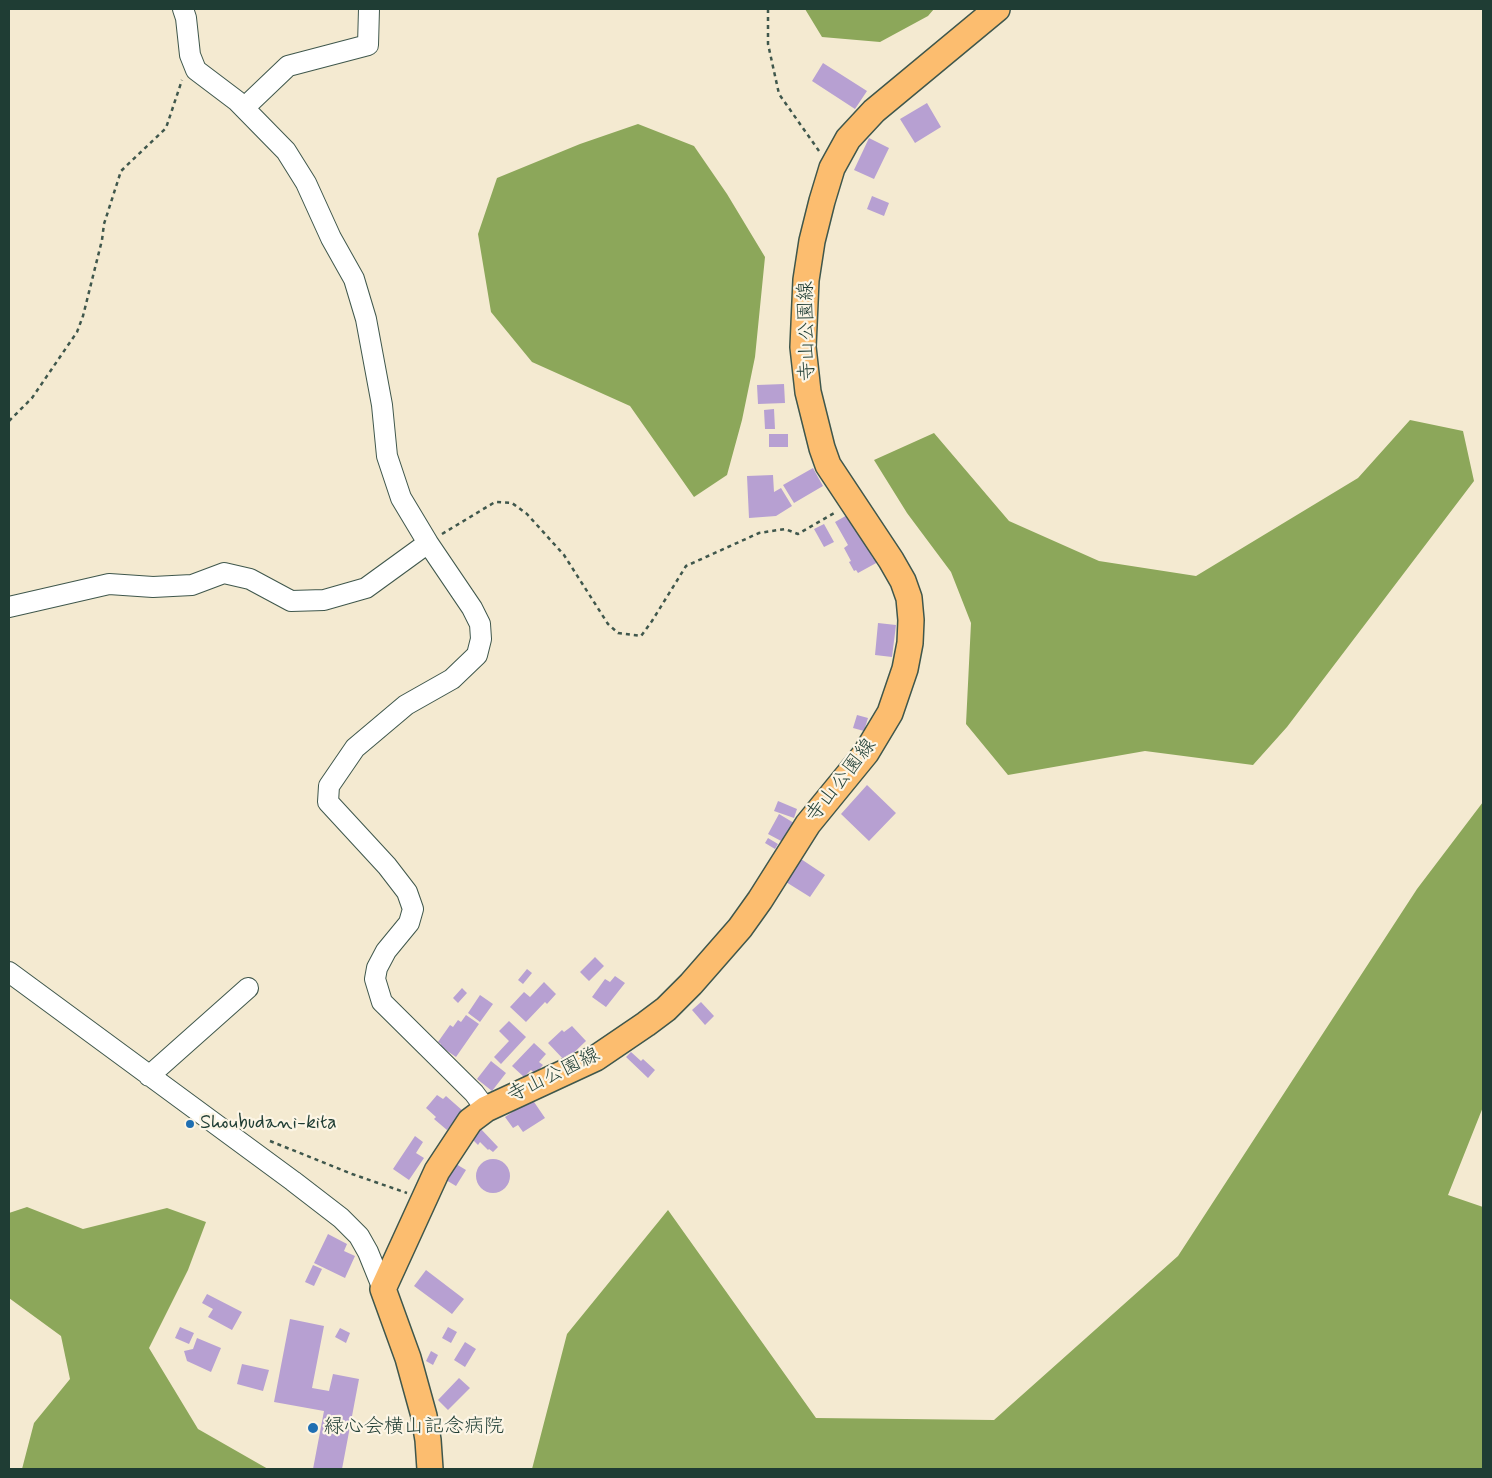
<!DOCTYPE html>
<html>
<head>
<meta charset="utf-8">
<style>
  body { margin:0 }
  #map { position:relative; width:1492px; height:1478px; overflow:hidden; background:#f4ead1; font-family:Mynerve,sans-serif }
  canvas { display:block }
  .frame { position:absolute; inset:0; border:10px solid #1f3d34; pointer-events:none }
</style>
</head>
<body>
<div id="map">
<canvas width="1492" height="1478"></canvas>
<div class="frame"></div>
</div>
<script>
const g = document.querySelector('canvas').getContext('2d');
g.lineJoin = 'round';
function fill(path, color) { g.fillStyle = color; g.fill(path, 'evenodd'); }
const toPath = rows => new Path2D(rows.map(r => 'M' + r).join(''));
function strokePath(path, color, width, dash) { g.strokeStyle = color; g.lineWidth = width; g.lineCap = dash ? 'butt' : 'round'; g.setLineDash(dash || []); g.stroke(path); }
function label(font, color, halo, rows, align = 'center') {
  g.font = font + ' Mynerve,"Klee One",sans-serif'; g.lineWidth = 4.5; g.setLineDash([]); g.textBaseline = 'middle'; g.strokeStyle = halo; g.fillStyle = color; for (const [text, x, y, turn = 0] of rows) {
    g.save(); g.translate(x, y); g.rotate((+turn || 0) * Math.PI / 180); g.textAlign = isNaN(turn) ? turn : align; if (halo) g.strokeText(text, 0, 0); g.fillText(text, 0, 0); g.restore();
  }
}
fill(toPath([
  [805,9,934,9,928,16,880,42,822,37],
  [638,124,694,146,727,194,765,257,755,357,742,420,727,475,694,497,630,406,532,362,491,312,478,234,497,178,580,144],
  [1410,420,1463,431,1474,481,1287,727,1253,765,1145,751,1008,775,966,724,971,623,951,572,907,513,874,460,934,433,1009,521,1099,561,1196,576,1358,478],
  [1483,802,1483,1107,1448,1195,1483,1207,1483,1469,532,1469,567,1334,668,1210,816,1418,994,1420,1178,1256,1417,889],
  [27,1207,83,1229,167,1208,206,1222,188,1270,149,1348,198,1429,268,1469,22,1469,34,1423,70,1379,61,1336,9,1298,9,1213]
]), '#8ca75a');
fill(toPath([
  [823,63,867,91,855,109,812,81],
  [927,103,941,127,915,143,900,119],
  [869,138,889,148,874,179,854,170],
  [872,196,889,203,884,216,867,209],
  [784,384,785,403,758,404,757,385],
  [774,409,775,429,765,429,764,410],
  [769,434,788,434,788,447,769,447],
  [813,468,823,486,794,503,783,485],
  [773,475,774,492,781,488,792,506,776,516,749,518,747,476],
  [849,514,873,558,875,557,878,562,858,573,856,570,854,571,849,562,851,561,844,548,848,545,835,522],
  [824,524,834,542,824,547,814,529],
  [878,623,896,625,892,657,875,655],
  [857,715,868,718,864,731,853,728],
  [867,785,896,813,869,841,841,814],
  [778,801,797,809,794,818,774,811],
  [779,814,794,823,783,842,768,834],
  [768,838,778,844,775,849,765,843],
  [801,859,825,875,810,897,786,882],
  [595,957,604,966,589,981,580,972],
  [527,969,532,973,523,984,518,980],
  [615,976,625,983,606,1007,592,997,605,979,610,982],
  [544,982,556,994,547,1004,545,1002,526,1022,510,1007,524,992,530,997],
  [462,988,467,993,458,1003,453,998],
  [480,995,493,1004,480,1022,468,1013],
  [701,1002,714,1016,705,1025,692,1010],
  [466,1015,479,1024,456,1057,440,1046,441,1044,438,1042,450,1025,453,1027,458,1020,461,1022],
  [509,1021,526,1037,501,1064,494,1057,509,1041,499,1031],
  [572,1026,586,1041,565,1061,548,1043,562,1030,564,1032],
  [534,1043,546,1054,539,1062,543,1065,535,1074,531,1070,524,1077,512,1066],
  [631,1052,641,1061,643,1059,655,1070,648,1078,626,1057],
  [491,1061,506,1073,492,1091,477,1079],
  [437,1095,443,1099,446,1096,463,1111,447,1130,434,1119,436,1117,426,1108],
  [532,1099,545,1118,523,1132,518,1125,513,1128,505,1117],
  [480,1128,498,1147,493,1152,489,1149,488,1150,480,1142,478,1145,470,1137],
  [415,1136,423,1142,416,1153,424,1158,409,1180,393,1169],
  '476 1176a17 17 0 1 1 34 0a17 17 0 1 1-34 0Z',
  [456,1164,466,1170,456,1186,446,1180],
  [328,1234,347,1244,344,1251,355,1256,345,1278,314,1263],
  [313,1265,322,1269,314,1286,305,1282],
  [426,1270,464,1299,452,1314,414,1286],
  [207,1294,242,1312,232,1330,208,1317,213,1309,202,1303],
  [290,1319,324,1326,312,1388,329,1391,333,1374,359,1379,342,1469,313,1469,324,1411,274,1402],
  [180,1327,194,1333,189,1344,175,1338],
  [448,1327,457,1332,451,1343,442,1338],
  [340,1328,350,1333,346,1343,335,1337],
  [197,1338,221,1348,211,1372,187,1361,184,1351,193,1349],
  [465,1342,476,1349,465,1367,454,1360],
  [431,1351,438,1355,433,1365,426,1361],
  [242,1364,269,1370,263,1391,237,1384],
  [459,1378,470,1388,448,1410,438,1400]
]), '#b7a0d2');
const minor = toPath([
  [183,9,186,18,190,55,196,70,237,101,286,151,306,183,331,238,354,279,366,319,382,405,387,456,401,498,428,543,472,608,480,624,481,639,477,655,452,679,406,705,355,748,329,786,328,802,387,866,407,892,413,909,409,923,386,951,377,968,375,979,382,1002,474,1093,486,1109],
  [244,108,288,66,368,45,369,9],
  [9,607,109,584,153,587,192,585,224,573,250,579,291,601,324,600,366,588,428,543],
  [9,972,293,1181,341,1218,359,1236,368,1252,383,1289],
  [149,1076,248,988]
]);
const major = toPath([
  [430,1469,428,1440,424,1416,408,1358,383,1289,437,1171,470,1121,486,1109,596,1058,646,1024,666,1009,691,984,740,928,760,900,808,824,866,753,890,713,905,669,910,643,911,620,909,598,903,581,891,560,828,465,822,448,808,392,803,347,806,280,812,241,822,201,832,168,848,139,874,111,997,9]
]);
strokePath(minor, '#3f574c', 22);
strokePath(major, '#3f574c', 28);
strokePath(toPath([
  [768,9,768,44,779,94,819,151],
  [9,421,32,398,77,332,83,316,102,240,104,224,121,171,166,128,182,80],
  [442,534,495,502,512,503,527,514,564,555,608,624,618,633,641,636,652,621,686,566,759,533,785,529,798,534,836,512],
  [270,1141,352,1174,407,1193]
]), '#3f574c', 2.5, [4, 4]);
strokePath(minor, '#fff', 20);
strokePath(major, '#fcbd6f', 25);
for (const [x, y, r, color] of [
  [190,1124,5,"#1f6fb2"],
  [313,1428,6,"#1f6fb2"]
]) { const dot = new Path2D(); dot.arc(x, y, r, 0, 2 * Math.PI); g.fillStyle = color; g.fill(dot); strokePath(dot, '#fcf5e5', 2); }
label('20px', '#1f3d34', '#fcf5e5', [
  ["寺山公園線",808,331,-91],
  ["寺山公園線",842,781,-52],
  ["寺山公園線",554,1076,-26]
]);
label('20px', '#1f3d34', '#fcf5e5', [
  ["Shoubudani-kita",200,1124],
  ["緑心会横山記念病院",324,1428]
], 'left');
</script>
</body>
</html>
